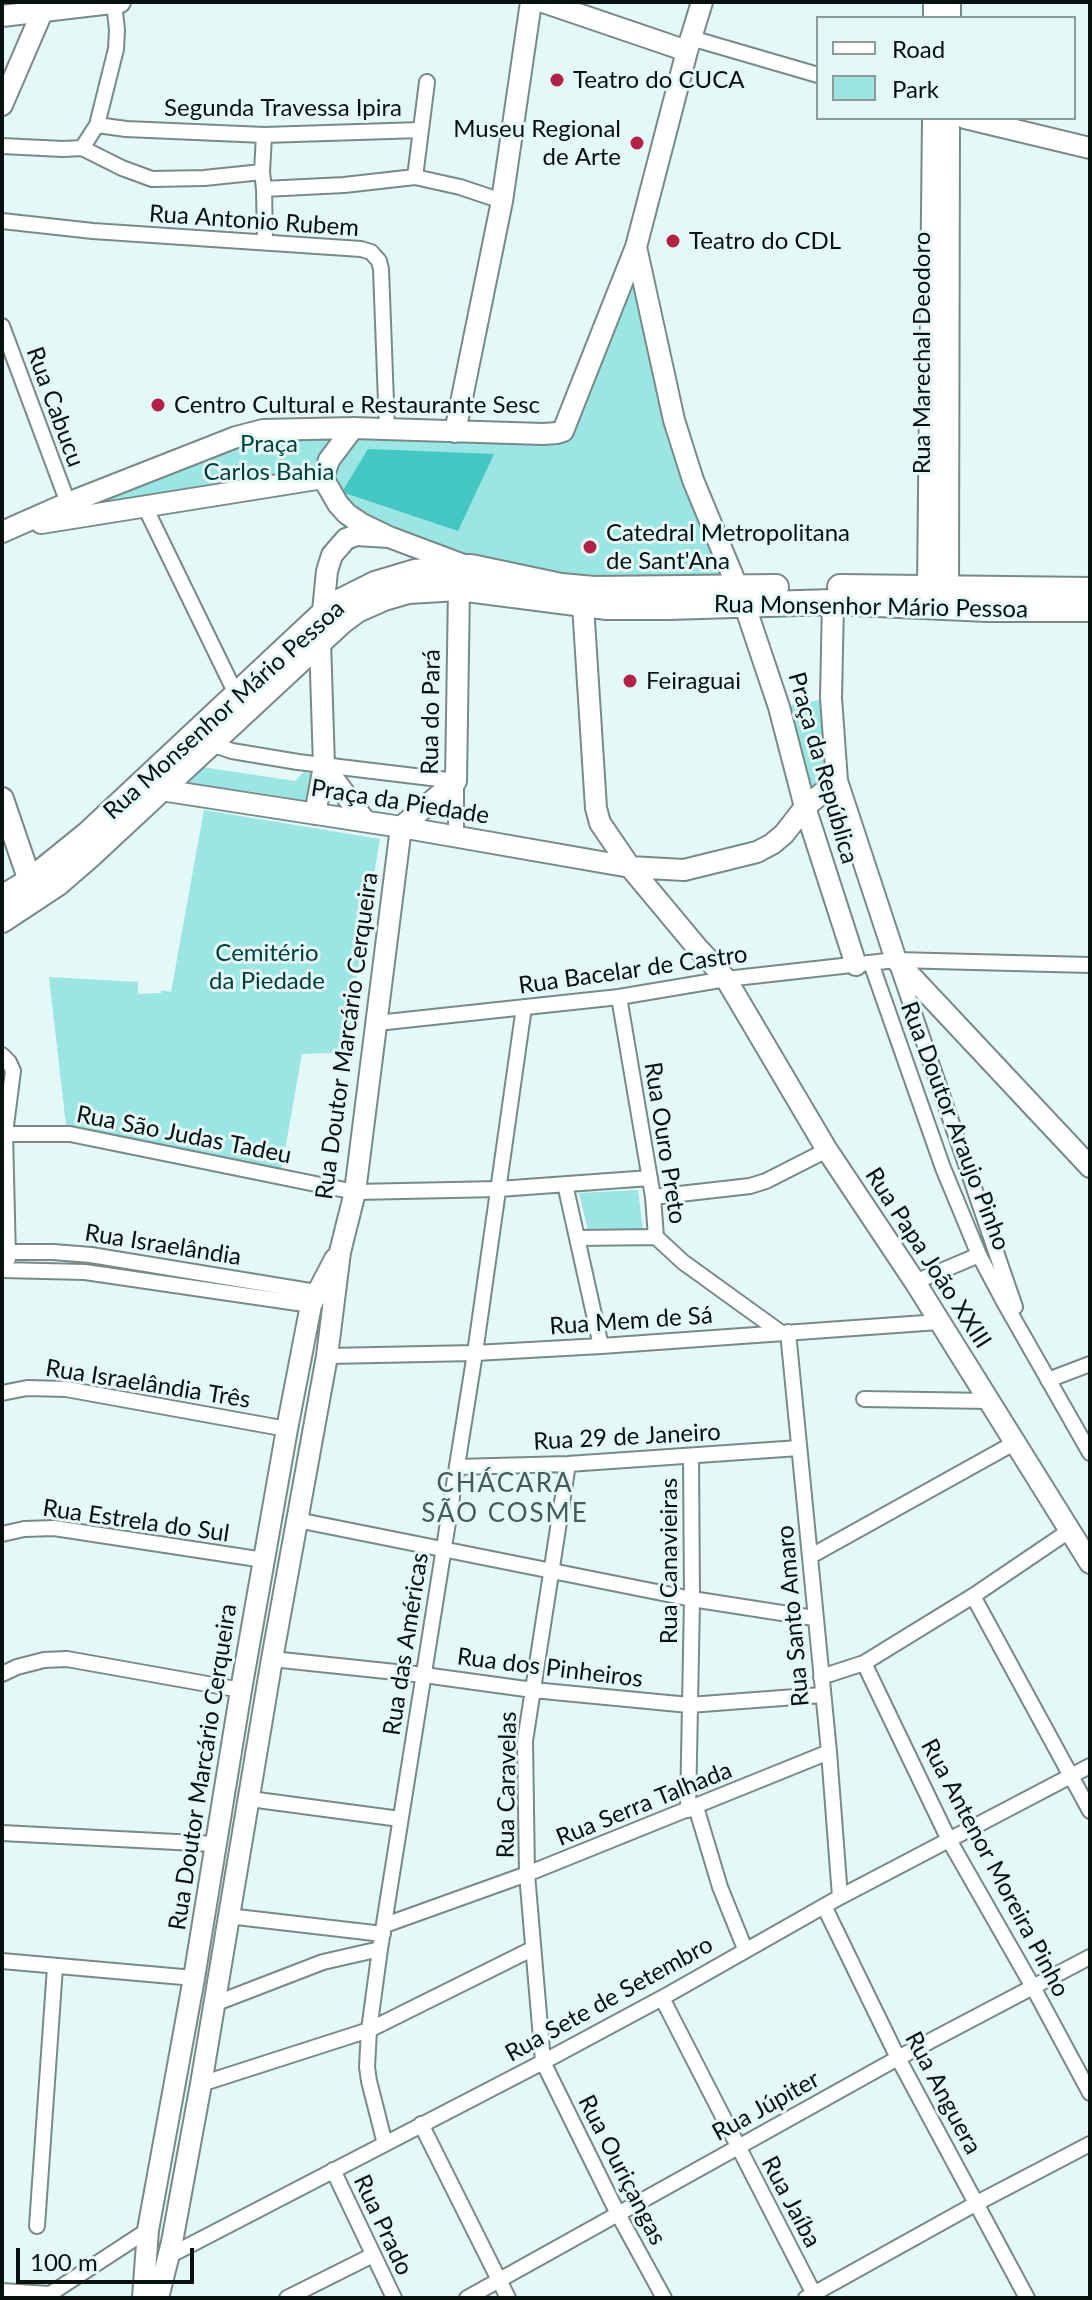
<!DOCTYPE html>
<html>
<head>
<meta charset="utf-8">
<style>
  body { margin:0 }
  #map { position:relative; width:1092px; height:2300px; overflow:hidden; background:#e3f8f7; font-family:Lato,sans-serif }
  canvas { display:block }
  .frame { position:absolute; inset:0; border:4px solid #091010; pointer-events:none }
  .legend { position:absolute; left:816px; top:16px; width:260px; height:104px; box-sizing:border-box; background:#e3f8f7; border:2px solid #8c9b9b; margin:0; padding:10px 14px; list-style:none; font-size:24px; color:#091010 }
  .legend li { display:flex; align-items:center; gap:16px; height:40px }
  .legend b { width:40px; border:2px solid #8c9b9b }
  .scale { position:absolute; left:16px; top:2248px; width:178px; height:36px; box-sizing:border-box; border:4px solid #091010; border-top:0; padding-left:10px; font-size:24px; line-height:28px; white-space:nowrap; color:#091010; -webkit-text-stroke:6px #e3f8f7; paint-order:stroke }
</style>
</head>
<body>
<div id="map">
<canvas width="1092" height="2300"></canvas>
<div class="frame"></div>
<ul class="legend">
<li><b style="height:10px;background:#fff"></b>Road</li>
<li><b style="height:22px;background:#9be5e2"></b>Park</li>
</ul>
<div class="scale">100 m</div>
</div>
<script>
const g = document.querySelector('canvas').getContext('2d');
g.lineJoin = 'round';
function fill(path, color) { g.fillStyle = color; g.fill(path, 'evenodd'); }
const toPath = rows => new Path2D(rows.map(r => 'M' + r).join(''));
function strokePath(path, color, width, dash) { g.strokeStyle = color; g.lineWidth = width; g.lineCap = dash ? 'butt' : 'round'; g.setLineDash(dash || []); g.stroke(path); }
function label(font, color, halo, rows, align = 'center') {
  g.font = font + ' Lato,sans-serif'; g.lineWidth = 6; g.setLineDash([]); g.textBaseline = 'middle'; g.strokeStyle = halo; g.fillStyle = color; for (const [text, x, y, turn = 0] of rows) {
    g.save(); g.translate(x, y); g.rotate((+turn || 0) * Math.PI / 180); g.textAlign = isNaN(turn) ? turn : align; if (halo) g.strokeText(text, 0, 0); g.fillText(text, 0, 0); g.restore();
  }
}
fill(toPath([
  [636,248,725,581,594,584,473,565,363,521,324,475,14,527,236,437,354,431,558,433],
  [831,698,837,781,805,807,779,707],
  [195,766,295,781,304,772,313,773,309,801,247,791,242,798,174,788],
  [204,810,380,839,350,1015,356,1052,302,1054,281,1172,66,1125,49,977,138,982,138,994,161,993,162,990,171,992],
  [638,1190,643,1229,589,1234,579,1193]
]), '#9be5e2');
fill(toPath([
  [368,449,494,454,458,531,342,492]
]), '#44c6c2');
const street = toPath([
  [691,38,818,75],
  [97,125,126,129,264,135,421,130],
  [264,135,262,172,264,189,265,241],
  [2,146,63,149,82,148,97,125,116,49,117,30,114,3],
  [82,148,122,168,152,179,204,178,262,172],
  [415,177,427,82],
  [264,189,344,185,415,177,460,187,502,201],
  [2,221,93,231,361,249,371,252,379,261,381,269,387,429],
  [2,326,68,503],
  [145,507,236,694],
  [208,743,232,751,298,762,456,781,456,837],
  [871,963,943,1168,979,1255,1004,1302,1090,1453],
  [897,964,1015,1307],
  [619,997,653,1197,656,1237,683,1262,780,1332],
  [377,1023,619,997,726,979,896,960,1090,965],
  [2,1055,9,1062,13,1071,5,1133,8,1259],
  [2,1134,70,1134,355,1192,499,1189,650,1178],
  [565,1184,601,1346],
  [653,1197,750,1186,766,1181,827,1150],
  [577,1238,656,1237],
  [2,1252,53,1252,91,1255,316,1292],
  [2,1270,85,1272,311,1305],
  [915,1282,979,1255],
  [788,1332,829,1752,840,1897],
  [327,1356,475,1353,601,1346,939,1322],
  [1048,1380,1090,1364],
  [2,1393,27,1388,66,1389,287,1429],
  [864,1399,989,1401],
  [568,1464,525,1741,527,1874,543,2062,618,2214,664,2298],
  [457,1467,568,1464,799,1448],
  [297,1520,692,1599,814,1618],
  [2,1534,24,1529,54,1528,264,1560],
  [811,1556,1016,1442],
  [973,1596,1090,1811],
  [272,1659,424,1675,533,1690,689,1705,822,1695],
  [864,1663,949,1840,1033,1987,1090,2093],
  [2,1674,17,1667,44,1660,67,1659,241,1690],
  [821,1677,864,1663,973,1596,1069,1531],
  [250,1799,400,1819],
  [696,1807,720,1887,745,1949],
  [688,1810,692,1599,691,1456],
  [2,1833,215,1844],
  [824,1906,898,2058,1027,2298],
  [228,1916,383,1934],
  [385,1925,527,1874,829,1752],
  [2,1961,194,1978],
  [662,1998,816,2298],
  [214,2004,323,1962,380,1949],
  [201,2084,369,2030,532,1949],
  [421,2124,508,2298],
  [385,2144,369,2081,367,2067,369,2030,380,1949,475,1353,524,1007],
  [333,2170,394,2298],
  [37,2226,55,1967],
  [165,2258,543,2062,662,1998,840,1897,1090,1766],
  [2,2291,50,2294],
  [54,2298,50,2294,148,2230],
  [287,2298,373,2255],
  [467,2298,898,2058,1090,1957],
  [806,2298,977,2203,1090,2144]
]);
const secondary = toPath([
  [543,2,687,51],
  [2,16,120,2],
  [934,18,934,2],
  [950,18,950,2],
  [2,105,43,10],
  [965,118,1090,148],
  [636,247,674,420,693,480,744,603,779,707,805,807,856,965],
  [353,428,329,460,323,478,338,504,347,514,362,524,389,537,469,567],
  [455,432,502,201,531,2],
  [41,523,323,478],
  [2,532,68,503,236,437,263,430,353,428,543,434,557,433,563,431,636,247,687,51,702,2],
  [928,587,933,118],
  [948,588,949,118],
  [833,602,831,698,837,781,896,960,1090,1167],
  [583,605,596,808,600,823,630,867,695,945,726,979,827,1150,915,1282,1090,1563],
  [161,790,401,827,630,867,684,870,757,852,772,844,784,834,805,807,837,781],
  [315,814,324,766],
  [365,821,324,766,320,641,327,571,332,555,346,539,356,535,389,537],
  [143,2298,148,2230,194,1978,241,1690,287,1429,311,1305,335,1259],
  [158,2298,172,2242,201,2084,272,1659,327,1356,340,1252,355,1192,401,827,456,781,459,588]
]);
const primary = toPath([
  [2,799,30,881,38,895]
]);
const highway = toPath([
  [840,587,1090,590],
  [2,898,30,881,88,834,323,614,339,602,375,584,415,572,471,567,561,586,594,589,776,587],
  [2,920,58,883,88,857,342,621,357,610,384,598,408,591,459,588,607,607,668,607,833,602,988,609,1090,609]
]);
strokePath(street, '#778a89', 18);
strokePath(secondary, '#778a89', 24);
strokePath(primary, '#778a89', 26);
strokePath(highway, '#778a89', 28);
strokePath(street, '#fff', 14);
strokePath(secondary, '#fff', 20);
strokePath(primary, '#fff', 22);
strokePath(highway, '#fff', 24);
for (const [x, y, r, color] of [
  [557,80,8,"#b32147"],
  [637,143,8,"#b32147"],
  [673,241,8,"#b32147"],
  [158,405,8,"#b32147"],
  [590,547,8,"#b32147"],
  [630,681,8,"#b32147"]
]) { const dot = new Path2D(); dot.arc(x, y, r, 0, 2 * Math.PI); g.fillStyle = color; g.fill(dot); strokePath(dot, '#e3f8f7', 3); }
label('24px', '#091010', '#e3f8f7', [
  ["Teatro do CUCA",573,80],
  ["Museu Regional",621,129,"right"],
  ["de Arte",621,157,"right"],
  ["Teatro do CDL",689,241],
  ["Centro Cultural e Restaurante Sesc",174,405],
  ["Catedral Metropolitana",606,533],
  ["de Sant'Ana",606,561],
  ["Feiraguai",646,681]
], 'left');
label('24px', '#091010', '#e3f8f7', [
  ["Segunda Travessa Ipira",283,108],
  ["Rua Antonio Rubem",254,221,4],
  ["Rua Marechal Deodoro",922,353,-90],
  ["Rua Cabucu",55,407,70],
  ["Rua Monsenhor Mário Pessoa",871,607,1],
  ["Rua Monsenhor Mário Pessoa",224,710,-42],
  ["Rua do Pará",431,712,-89],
  ["Praça da República",823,768,74],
  ["Praça da Piedade",400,802,9],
  ["Rua Bacelar de Castro",633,970,-8],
  ["Rua Doutor Marcário Cerqueira",347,1036,-82],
  ["Rua Doutor Araujo Pinho",955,1126,69],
  ["Rua São Judas Tadeu",184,1135,11],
  ["Rua Ouro Preto",665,1143,81],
  ["Rua Israelândia",163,1245,9],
  ["Rua Papa João XXIII",928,1258,57],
  ["Rua Mem de Sá",631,1321,-4],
  ["Rua Israelândia Três",148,1384,9],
  ["Rua 29 de Janeiro",627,1437,-3],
  ["Rua Estrela do Sul",136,1521,8],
  ["Rua Canavieiras",669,1561,-90],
  ["Rua Santo Amaro",793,1616,-95],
  ["Rua das Américas",406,1644,-81],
  ["Rua dos Pinheiros",550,1668,7],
  ["Rua Doutor Marcário Cerqueira",203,1767,-81],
  ["Rua Caravelas",507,1785,-89],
  ["Rua Serra Talhada",644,1804,-22],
  ["Rua Antenor Moreira Pinho",995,1868,62],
  ["Rua Sete de Setembro",609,1999,-29],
  ["Rua Anguera",943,2093,62],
  ["Rua Júpiter",766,2106,-29],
  ["Rua Ouriçangas",622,2170,63],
  ["Rua Jaíba",791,2202,62],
  ["Rua Prado",383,2225,65]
]);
label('24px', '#003c3b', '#e3f8f7', [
  ["Praça",269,444],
  ["Carlos Bahia",269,472],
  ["Cemitério",267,953],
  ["da Piedade",267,981]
]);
g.letterSpacing = '2px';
label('26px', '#485a59', '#e3f8f7', [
  ["CHÁCARA",505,1484],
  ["SÃO COSME",505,1514]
]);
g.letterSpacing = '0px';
</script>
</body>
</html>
